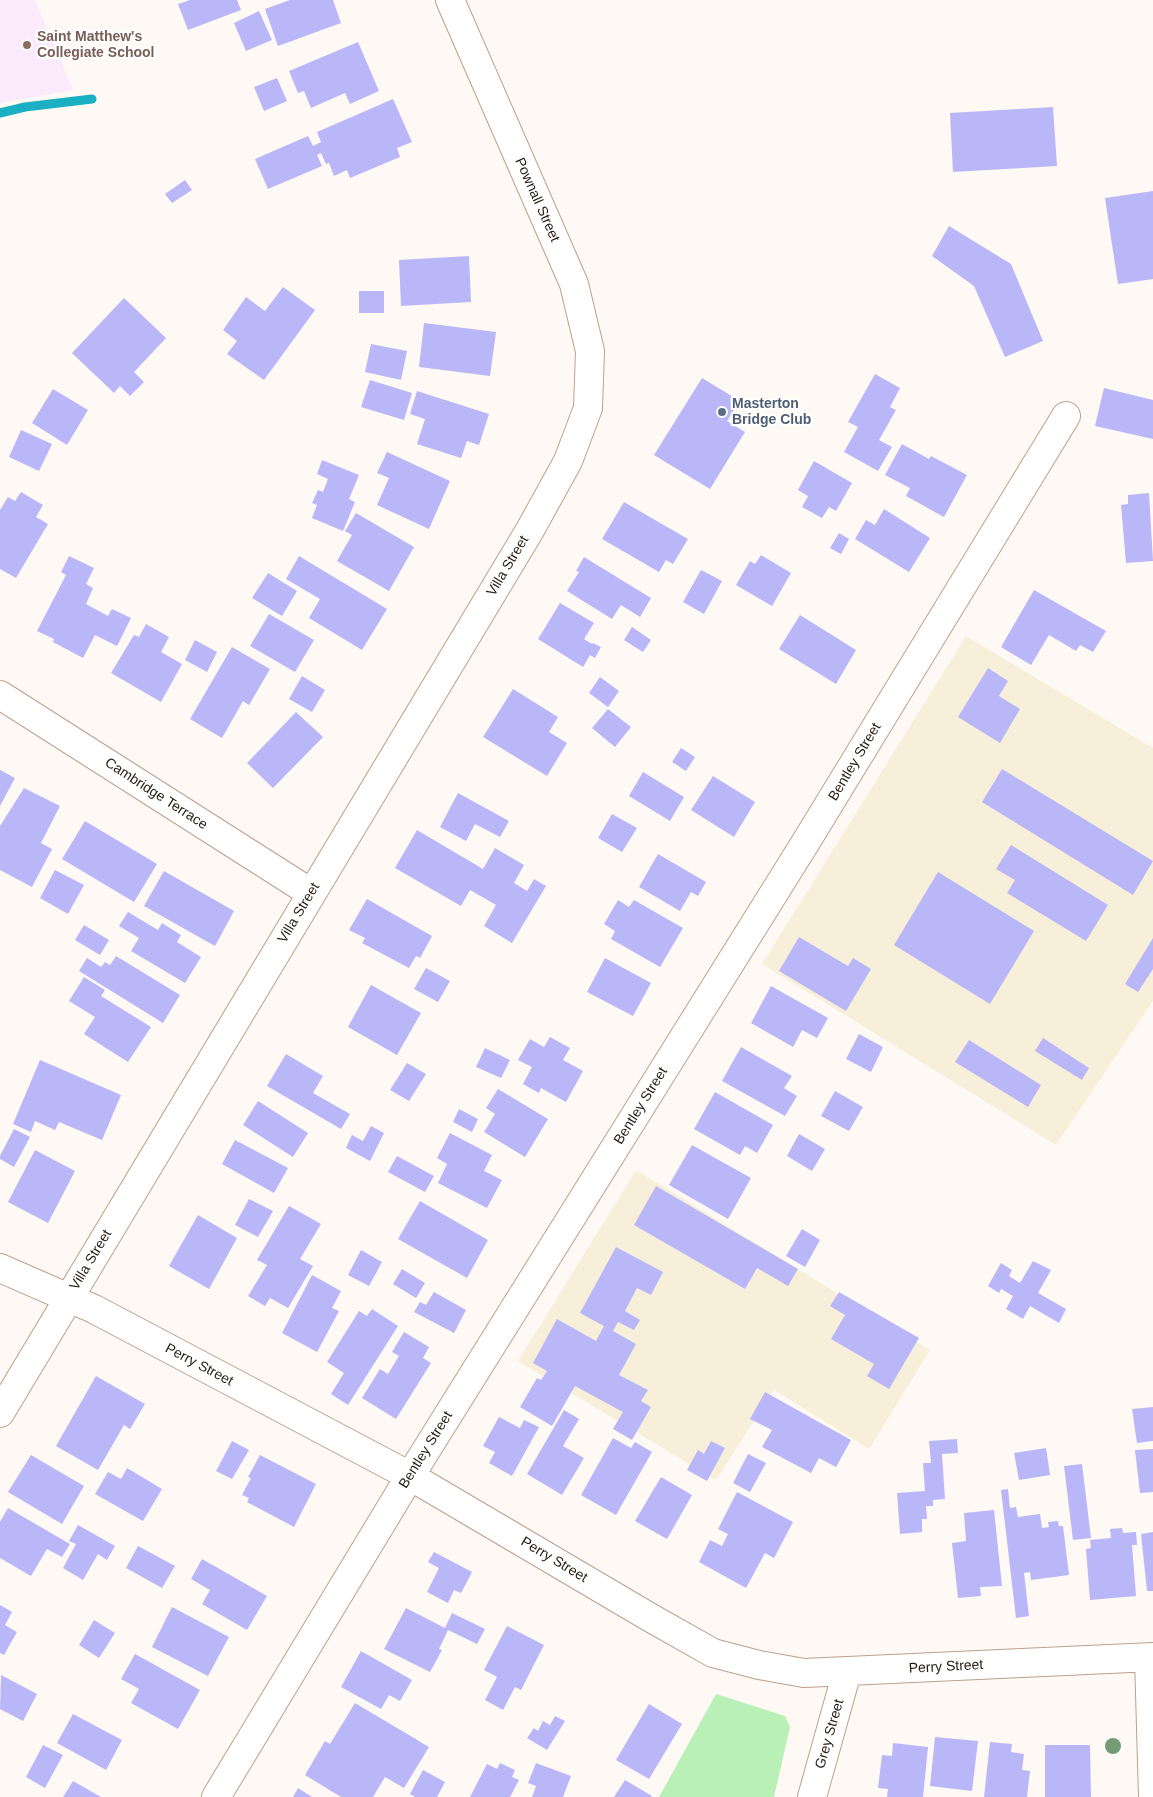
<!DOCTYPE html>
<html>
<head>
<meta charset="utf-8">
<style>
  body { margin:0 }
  canvas { display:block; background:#fef9f4 }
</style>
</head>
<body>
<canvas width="1153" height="1797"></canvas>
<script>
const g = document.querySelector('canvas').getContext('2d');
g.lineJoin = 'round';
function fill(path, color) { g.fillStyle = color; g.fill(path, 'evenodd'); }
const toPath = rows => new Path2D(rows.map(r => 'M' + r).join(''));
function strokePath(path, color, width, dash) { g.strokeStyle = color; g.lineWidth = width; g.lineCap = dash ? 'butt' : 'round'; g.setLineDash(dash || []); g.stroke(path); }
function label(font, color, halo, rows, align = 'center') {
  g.font = font + ' Helvetica,sans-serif'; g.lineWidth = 4.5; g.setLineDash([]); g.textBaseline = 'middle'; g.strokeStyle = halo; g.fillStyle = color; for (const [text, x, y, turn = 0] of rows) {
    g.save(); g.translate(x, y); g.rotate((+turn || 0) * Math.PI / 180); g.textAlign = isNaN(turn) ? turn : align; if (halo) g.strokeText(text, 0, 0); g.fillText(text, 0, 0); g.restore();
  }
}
fill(toPath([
  [966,636,1153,748,1153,1001,1056,1145,762,964],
  [636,1170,930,1350,869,1449,774,1390,716,1480,518,1361]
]), '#f8efda');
fill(toPath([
  [0,0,35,0,73,90,0,103]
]), '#faeafc');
fill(toPath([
  [716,1694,785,1716,790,1727,774,1797,659,1797]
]), '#b8f0b7');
strokePath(toPath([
  [0,113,25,107,92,99]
]), '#1aafc2', 9);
fill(toPath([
  [190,0,237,0,241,10,188,30,178,4],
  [290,0,333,0,341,23,278,46,265,9],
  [259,11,272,40,246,51,234,23],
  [358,42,379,91,350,104,345,93,311,108,304,91,298,93,289,71],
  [277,78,287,101,264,111,254,87],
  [393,99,412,142,397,148,400,157,350,178,347,170,334,176,329,163,326,164,321,153,317,155,322,166,268,189,255,159,308,136,313,146,321,142,317,132],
  [1053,107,1057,166,953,172,950,113],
  [185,180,192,190,172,203,165,194],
  [1153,191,1153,279,1118,284,1105,198],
  [949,226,1011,264,1043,341,1005,357,974,286,932,256],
  [469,256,471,302,401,306,399,260],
  [283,287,315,310,264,380,227,354,237,341,223,330,246,297,265,311],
  [359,291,384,291,384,313,359,313],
  [124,298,166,338,134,372,144,382,130,396,120,386,114,393,72,353],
  [424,323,496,332,490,376,419,367],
  [371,344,407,351,401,380,365,372],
  [875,374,900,388,890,407,896,410,879,440,892,447,878,471,844,452,858,427,848,422],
  [702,378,740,401,727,421,745,432,710,489,654,455],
  [370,380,412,393,404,420,361,407],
  [1104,388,1153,400,1153,439,1095,426],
  [53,389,88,410,67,445,32,423],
  [417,391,489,414,479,445,467,441,461,458,417,444,425,419,410,414],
  [21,430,52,444,39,471,9,457],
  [902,444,929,459,931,456,967,475,944,517,906,496,910,488,885,475],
  [387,452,450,481,429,529,377,505,389,478,377,473],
  [322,460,359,475,349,499,355,502,343,531,312,518,317,505,312,503,318,490,323,492,328,479,317,474],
  [814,461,852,483,836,511,829,507,822,518,802,507,808,496,798,490],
  [21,492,43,505,36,517,48,524,16,578,0,569,0,510,8,497,15,501],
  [1149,493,1153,561,1126,563,1121,505,1128,504,1128,495],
  [624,502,688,539,673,564,666,560,659,572,602,539],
  [884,509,930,538,909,572,855,539,866,520,875,525],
  [356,513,414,547,389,591,337,561,352,535,345,531],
  [839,533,849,539,841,554,830,548],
  [761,555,791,573,772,606,736,585,750,561,755,564],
  [69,556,94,568,86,584,93,588,86,604,108,616,112,609,131,618,117,646,95,635,83,658,53,642,54,639,37,631,66,575,61,572],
  [299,556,387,609,362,650,309,618,320,599,286,579],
  [584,557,651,598,640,617,621,605,612,619,567,591,579,572,576,571],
  [701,570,722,581,704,614,683,602],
  [268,573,297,591,282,616,252,598],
  [1034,590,1106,631,1093,652,1080,645,1076,651,1049,635,1031,665,1001,647],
  [560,603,594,623,584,639,592,644,593,643,601,647,595,658,590,655,583,667,538,639],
  [269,614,314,640,295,672,250,646],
  [800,615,856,650,836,684,779,649],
  [146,624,169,637,161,652,182,664,161,702,111,673,134,635,139,637],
  [632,627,651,640,643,652,624,640],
  [195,640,217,652,207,672,185,660],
  [232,647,270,669,249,705,243,701,222,738,190,719],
  [988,668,1008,681,999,696,1020,709,1000,743,958,717],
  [302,676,325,690,312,712,289,699],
  [600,677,619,691,608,707,589,693],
  [513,689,558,717,549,732,567,743,547,776,483,737],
  [608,709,631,727,615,747,592,728],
  [296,712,323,737,273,788,247,763],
  [681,748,695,757,686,771,672,762],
  [1002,769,1153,861,1133,895,982,802],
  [0,770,15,778,0,806],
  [643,772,684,797,670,821,629,796],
  [713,776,755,802,734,837,691,810],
  [24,788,60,806,41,843,52,849,32,887,0,870,0,826],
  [458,793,509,821,500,837,475,824,466,841,440,827],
  [612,814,637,828,622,852,598,838],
  [85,821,157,864,134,902,62,859],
  [417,830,483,869,495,848,524,865,514,883,527,891,534,879,546,886,512,943,484,926,496,905,470,890,461,906,395,868],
  [1011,845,1108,905,1086,941,1007,893,1015,880,996,869],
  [658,854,706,882,698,896,691,892,680,911,639,887],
  [55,870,84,885,68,914,40,898],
  [164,871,234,911,215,946,144,906],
  [938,872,1034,931,990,1004,894,945],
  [367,899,432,936,420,958,416,956,409,968,362,943,365,938,349,930],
  [618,900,629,907,634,900,683,928,660,967,611,939,615,931,604,924],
  [128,912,158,930,162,923,181,935,177,942,201,957,185,983,131,951,139,938,119,926],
  [84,925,109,940,100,955,75,940],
  [799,937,848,966,853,958,871,969,846,1011,779,971],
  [1153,938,1153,969,1138,992,1125,984],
  [116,956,180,995,163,1023,79,971,87,958,101,967,105,962,110,965],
  [605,958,651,983,633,1016,587,992],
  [426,968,450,981,438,1002,414,989],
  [84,977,105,990,101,996,151,1027,128,1062,84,1034,95,1017,69,1001],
  [371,985,421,1013,397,1055,348,1027],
  [771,986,828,1018,817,1038,802,1030,793,1047,751,1023],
  [859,1034,883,1047,871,1072,846,1059],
  [550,1037,570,1048,563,1060,583,1071,566,1102,541,1088,539,1093,523,1084,532,1067,518,1060,530,1039,544,1047],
  [1043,1038,1089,1068,1082,1080,1035,1051],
  [969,1040,1041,1085,1028,1107,955,1062],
  [741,1047,792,1076,784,1088,797,1096,785,1116,722,1081],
  [485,1048,510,1060,501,1078,476,1067],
  [286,1054,323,1076,313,1093,350,1114,341,1129,267,1086],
  [40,1060,121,1095,102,1140,59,1122,55,1130,35,1121,31,1132,13,1124],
  [407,1063,426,1074,409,1101,390,1090],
  [498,1089,548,1119,525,1157,484,1132,495,1114,486,1108],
  [835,1091,863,1107,849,1131,821,1116],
  [715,1092,773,1125,757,1153,745,1146,740,1155,694,1129],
  [258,1101,308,1133,293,1157,243,1125],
  [459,1109,478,1119,472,1132,453,1122],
  [371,1126,384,1133,370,1161,346,1148,352,1135,363,1141],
  [14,1129,30,1137,14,1167,0,1159,0,1156],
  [450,1133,492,1155,484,1171,502,1180,487,1208,438,1183,447,1164,437,1158],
  [799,1134,825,1149,812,1171,787,1156],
  [235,1140,288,1168,274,1193,222,1164],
  [692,1145,751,1178,728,1219,669,1185],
  [35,1150,75,1171,48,1223,8,1202],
  [397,1156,434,1176,425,1192,388,1172],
  [656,1186,798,1269,788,1286,757,1268,745,1289,634,1225],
  [249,1199,273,1211,258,1237,235,1225],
  [420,1201,488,1240,467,1278,398,1239],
  [289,1206,321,1224,300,1259,313,1266,288,1308,270,1298,265,1306,248,1296,267,1265,257,1260],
  [198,1215,237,1238,209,1289,169,1266],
  [802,1229,820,1240,805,1267,786,1256],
  [616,1247,663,1272,651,1295,637,1288,625,1311,640,1320,634,1330,618,1322,613,1331,636,1344,619,1375,648,1390,641,1401,651,1407,632,1440,613,1429,623,1412,575,1386,552,1426,520,1407,537,1378,541,1380,547,1371,533,1363,557,1319,596,1341,604,1326,580,1313],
  [361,1250,382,1262,369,1286,348,1275],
  [1033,1261,1051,1270,1038,1293,1066,1309,1059,1323,1030,1306,1023,1319,1006,1309,1013,1296,1001,1289,999,1293,988,1286,1001,1263,1012,1270,1009,1276,1020,1283],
  [402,1269,425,1283,416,1298,393,1284],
  [312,1275,341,1291,332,1308,339,1311,317,1352,282,1333],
  [434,1292,466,1310,454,1333,414,1312,420,1302,426,1305],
  [839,1292,919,1338,889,1389,867,1376,874,1364,831,1339,845,1315,830,1306],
  [372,1309,398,1326,348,1405,331,1394,344,1373,327,1362,359,1311,367,1316],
  [404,1332,429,1347,423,1358,431,1363,396,1419,362,1398,380,1369,388,1374,399,1356,392,1352],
  [96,1376,145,1404,130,1429,124,1425,98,1470,56,1446],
  [765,1392,851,1440,836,1467,819,1458,811,1473,762,1447,772,1430,750,1419],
  [1153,1407,1153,1441,1137,1443,1132,1409],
  [564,1410,579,1419,563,1446,584,1458,562,1495,527,1474],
  [499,1417,520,1428,524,1420,539,1427,512,1476,489,1463,495,1452,483,1446],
  [613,1438,631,1448,635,1442,652,1452,616,1515,581,1495],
  [957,1439,958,1453,942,1454,945,1499,933,1500,933,1506,926,1506,927,1519,922,1519,922,1532,900,1534,897,1493,925,1491,923,1463,931,1463,929,1441],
  [232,1441,249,1450,232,1479,216,1471],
  [711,1441,725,1448,707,1481,687,1470,698,1450,704,1454],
  [1046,1448,1050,1475,1019,1480,1014,1453],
  [1153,1449,1153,1492,1140,1493,1135,1450],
  [748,1454,766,1463,750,1492,733,1483],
  [31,1455,84,1486,62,1524,8,1492],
  [260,1455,316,1484,294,1527,247,1502,249,1498,242,1495,251,1478,248,1477],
  [1082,1464,1091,1538,1073,1540,1064,1466],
  [127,1468,162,1489,143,1521,95,1494,108,1472,121,1479],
  [661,1477,692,1495,667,1539,635,1521],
  [1008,1489,1010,1508,1016,1507,1018,1517,1040,1514,1042,1528,1049,1527,1048,1522,1058,1521,1059,1526,1063,1526,1069,1575,1031,1580,1030,1572,1024,1573,1029,1616,1016,1618,1001,1490],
  [737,1492,793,1522,774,1558,765,1553,746,1588,699,1562,710,1540,722,1546,728,1534,718,1529],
  [8,1508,70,1544,62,1557,47,1549,31,1576,0,1558,0,1522],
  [994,1510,1002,1586,980,1587,981,1596,958,1598,952,1543,966,1541,964,1513],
  [78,1525,115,1546,107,1560,98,1554,83,1580,63,1568,76,1544,69,1541],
  [1122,1528,1123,1533,1136,1532,1137,1545,1132,1545,1136,1596,1090,1600,1086,1549,1091,1548,1090,1540,1111,1538,1110,1529],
  [1153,1532,1153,1591,1147,1591,1141,1534],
  [138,1546,175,1566,162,1588,126,1568],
  [434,1552,472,1572,461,1593,454,1590,448,1603,427,1592,439,1568,428,1562],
  [202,1559,267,1596,247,1630,202,1604,210,1590,191,1579],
  [0,1605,12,1612,5,1625,17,1632,4,1655,0,1653],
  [172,1607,229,1637,208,1676,152,1647],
  [406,1608,445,1628,452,1613,485,1629,477,1644,448,1630,439,1649,442,1650,430,1672,384,1649],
  [94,1620,115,1633,99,1658,79,1645],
  [507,1626,544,1645,521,1690,515,1687,503,1710,485,1700,497,1677,484,1670],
  [361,1651,412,1680,400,1701,389,1695,381,1709,341,1687],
  [135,1654,200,1690,178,1729,131,1703,139,1689,121,1679],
  [1,1675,37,1694,23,1721,0,1709],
  [355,1703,429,1747,404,1788,385,1777,373,1797,341,1797,305,1775,325,1741,330,1744],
  [649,1704,682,1724,649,1779,616,1760],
  [73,1714,122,1740,106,1770,57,1743],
  [555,1716,565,1721,547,1750,527,1738,534,1728,538,1731,543,1721,550,1725],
  [935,1737,978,1741,972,1791,930,1786],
  [990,1742,1012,1744,1011,1752,1024,1754,1022,1770,1030,1771,1027,1797,984,1797],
  [893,1743,928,1747,923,1797,887,1797,888,1789,878,1788,882,1755,892,1756],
  [43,1745,63,1755,45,1788,26,1777],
  [1045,1745,1090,1745,1091,1797,1045,1797],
  [500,1763,515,1770,512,1777,519,1780,510,1797,470,1797,487,1764,497,1769],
  [536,1763,571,1776,563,1797,532,1797,536,1786,528,1783],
  [423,1770,445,1782,437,1797,415,1797,410,1794],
  [625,1780,652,1796,651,1797,614,1797],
  [73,1781,101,1797,63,1797],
  [298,1788,312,1797,293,1797]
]), '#b9b7f8');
const minor = toPath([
  [0,695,311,893],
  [0,1268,94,1309,410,1476,651,1618,713,1653,759,1665,804,1673,1153,1657],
  [0,1413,530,530,568,461,588,408,590,351,574,284,450,0],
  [1149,1658,1153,1797],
  [216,1797,410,1476,804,845,1066,416],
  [812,1797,847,1672]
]);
strokePath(minor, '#bba18d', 30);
strokePath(minor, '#fff', 28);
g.fillStyle = '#759b76';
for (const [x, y] of [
  [1113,1746]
]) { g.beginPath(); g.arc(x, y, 8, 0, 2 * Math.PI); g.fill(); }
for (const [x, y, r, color] of [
  [27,45,5,"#8d6e63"],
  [722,412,5,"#5c6f8a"]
]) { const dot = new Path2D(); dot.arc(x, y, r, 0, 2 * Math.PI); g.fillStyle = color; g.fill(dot); strokePath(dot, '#fff', 2); }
label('bold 14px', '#785e54', '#fff', [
  ["Saint Matthew's",37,37],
  ["Collegiate School",37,53]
], 'left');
label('14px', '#241b13', '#fff', [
  ["Pownall Street",537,200,66],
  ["Villa Street",508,566,-59],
  ["Bentley Street",855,762,-59],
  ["Cambridge Terrace",156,794,33],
  ["Villa Street",299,913,-59],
  ["Bentley Street",641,1106,-58],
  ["Villa Street",91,1260,-59],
  ["Perry Street",199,1365,28],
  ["Bentley Street",426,1450,-58],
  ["Perry Street",554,1560,31],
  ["Perry Street",946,1667,-3],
  ["Grey Street",830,1734,-74]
]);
label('bold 14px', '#4e5e75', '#fff', [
  ["Masterton",732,404],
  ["Bridge Club",732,420]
], 'left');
</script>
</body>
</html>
